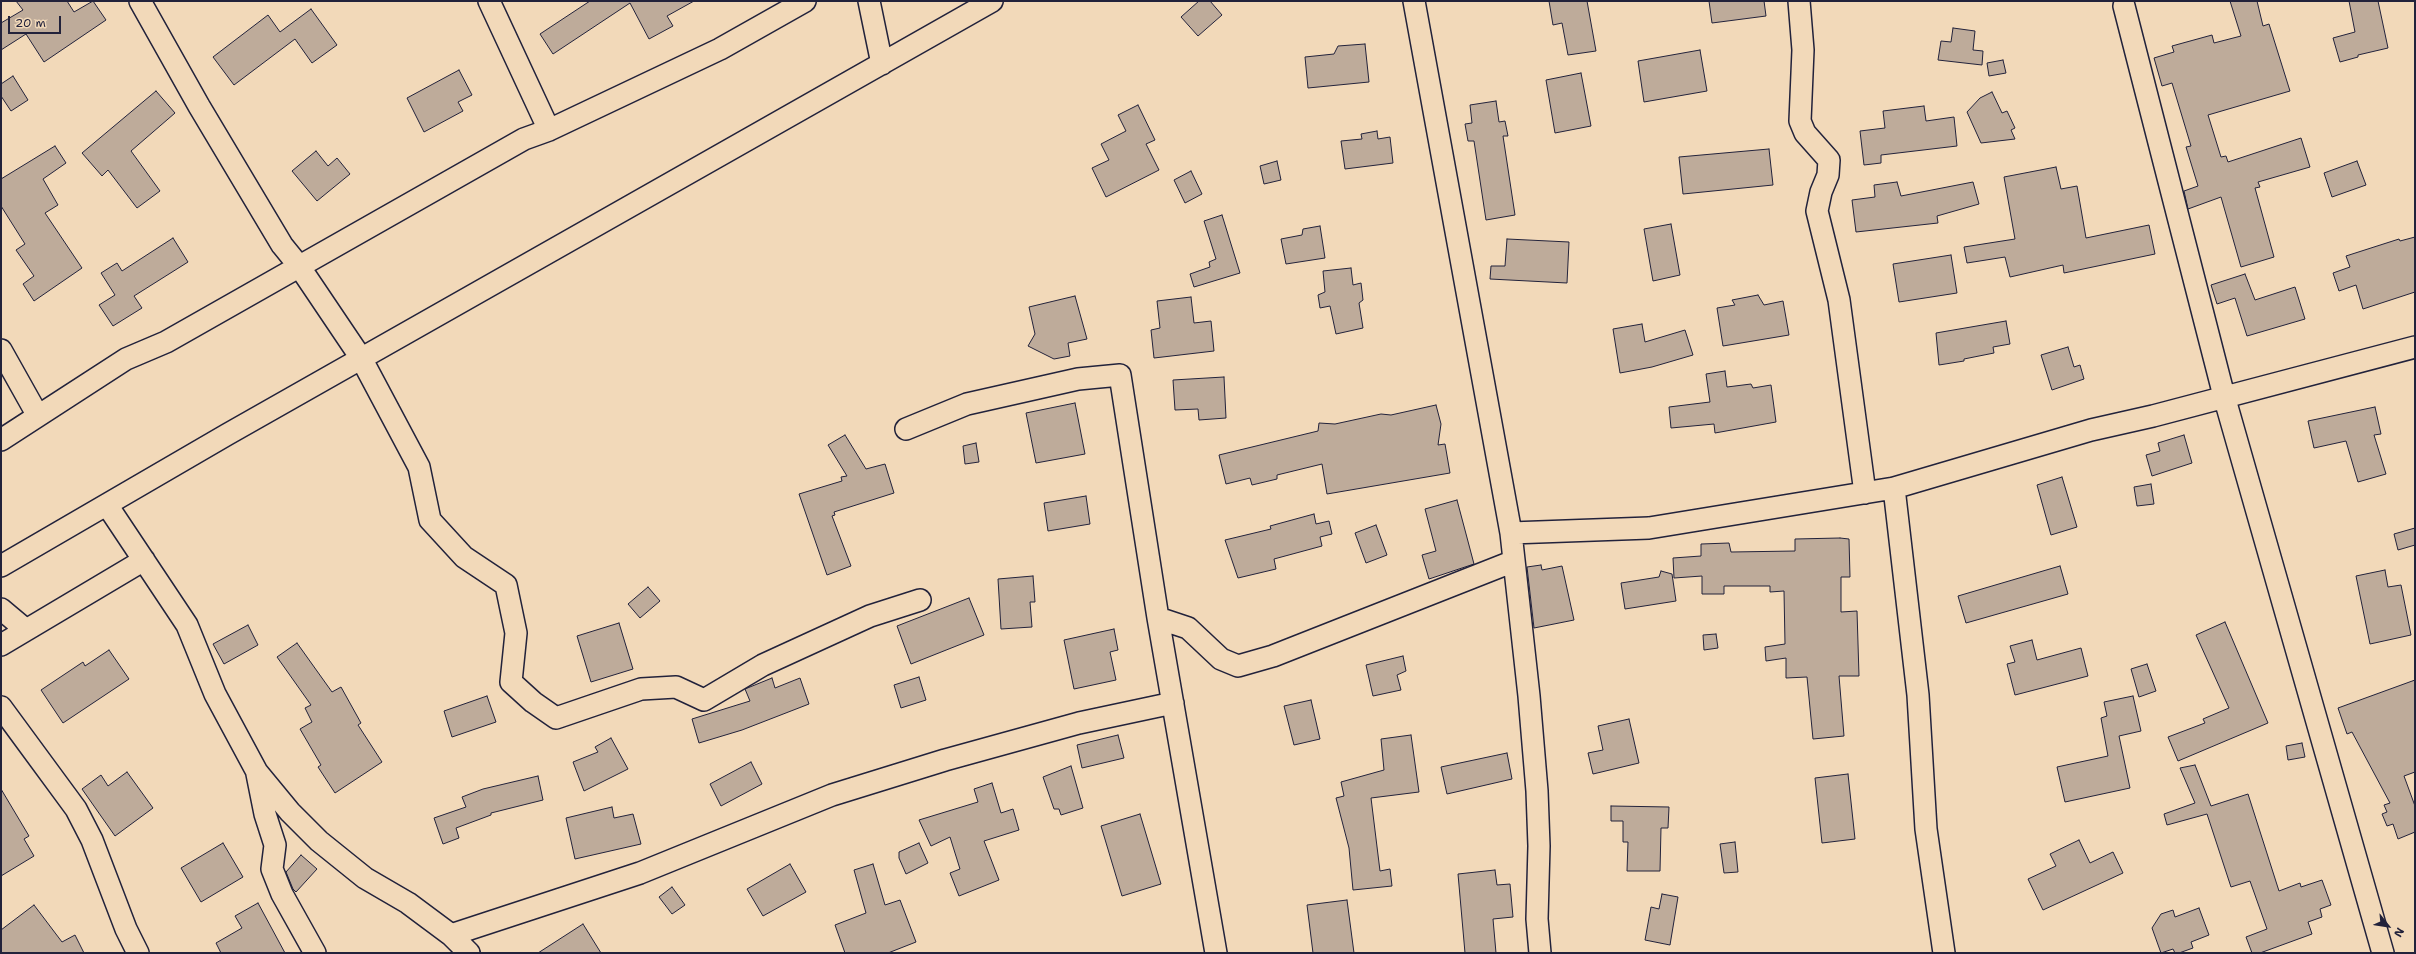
<!DOCTYPE html>
<html>
<head>
<meta charset="utf-8">
<style>
  body { margin:0 }
  #map { position:relative; width:2416px; height:954px; overflow:hidden; background:#f2d9b9; font-family:"Shantell Sans",sans-serif }
  canvas { display:block }
  .frame { position:absolute; inset:0; border:2px solid #22223b; pointer-events:none }
  .north { position:absolute; left:2368px; top:906px; width:40px; height:40px; -webkit-text-stroke:3px #f2d9b9; paint-order:stroke; rotate:120deg; font-size:11px; font-weight:700; line-height:16px; text-align:center; color:#22223b }
  .north::after { content:''; display:block; margin:auto; width:14px; height:18px; background:#22223b; clip-path:polygon(50% 0,100% 100%,50% 72%,0 100%) }
  .scale { position:absolute; left:8px; top:16px; width:53px; height:18px; box-sizing:border-box; border:2px solid #22223b; border-top:0; padding-left:5px; font-size:12px; line-height:14px; white-space:nowrap; color:#22223b; -webkit-text-stroke:3px #f2d9b9; paint-order:stroke }
</style>
</head>
<body>
<div id="map">
<canvas width="2416" height="954"></canvas>
<div class="frame"></div>
<div class="north">N</div>
<div class="scale">20 m</div>
</div>
<script>
const g = document.querySelector('canvas').getContext('2d');
g.lineJoin = 'round';
function fill(path, color) { g.fillStyle = color; g.fill(path, 'evenodd'); }
const toPath = rows => new Path2D(rows.map(r => 'M' + r).join(''));
function strokePath(path, color, width, dash) { g.strokeStyle = color; g.lineWidth = width; g.lineCap = dash ? 'butt' : 'round'; g.setLineDash(dash || []); g.stroke(path); }
const building = toPath([
  [16,1,67,1,74,12,93,1,106,20,44,62,26,34,1,50,1,23,23,10,16,1],
  [590,1,694,1,667,16,673,26,649,39,630,3,553,54,540,34,590,1],
  [1199,1,1210,1,1222,15,1198,36,1181,17,1199,1],
  [1549,1,1587,1,1596,51,1568,55,1562,23,1553,25,1549,1],
  [1709,1,1764,1,1766,16,1712,23,1709,1],
  [2230,1,2257,1,2263,26,2269,24,2290,91,2208,115,2221,157,2226,156,2228,162,2301,138,2310,167,2258,182,2260,187,2255,188,2274,257,2241,267,2221,197,2188,209,2184,191,2198,186,2186,147,2191,146,2172,83,2162,86,2154,58,2174,52,2172,46,2212,35,2214,43,2241,36,2230,1],
  [2349,1,2378,1,2388,48,2358,55,2358,57,2340,62,2333,38,2355,32,2349,1],
  [311,9,337,45,312,63,295,39,234,85,213,57,268,15,280,32,311,9],
  [1953,28,1975,31,1973,50,1983,51,1982,65,1938,60,1941,41,1951,42,1953,28],
  [1365,44,1369,82,1308,88,1305,57,1334,54,1338,46,1365,44],
  [1700,50,1707,91,1644,102,1638,61,1700,50],
  [2003,60,2006,73,1989,76,1987,63,2003,60],
  [459,70,472,95,458,102,463,111,424,132,407,98,459,70],
  [1581,73,1591,126,1555,133,1546,80,1581,73],
  [13,76,28,100,11,111,1,96,1,84,13,76],
  [156,91,175,113,131,151,160,191,137,208,108,170,102,176,82,153,156,91],
  [1992,92,2002,113,2007,111,2015,128,2011,130,2015,139,1981,143,1967,112,1980,98,1992,92],
  [1496,101,1499,122,1505,121,1508,136,1503,136,1515,215,1486,220,1474,141,1468,141,1465,124,1472,123,1470,105,1496,101],
  [1138,105,1155,140,1146,144,1159,170,1106,197,1092,168,1109,160,1101,144,1126,131,1118,115,1138,105],
  [1924,106,1926,121,1954,117,1957,146,1881,155,1881,163,1864,165,1860,131,1885,128,1883,111,1924,106],
  [1377,131,1378,139,1390,137,1393,163,1345,169,1341,141,1362,139,1361,134,1377,131],
  [55,146,66,163,43,179,58,205,45,213,82,268,34,301,23,284,34,276,16,250,25,244,1,206,1,179,55,146],
  [1769,149,1773,185,1683,194,1679,157,1769,149],
  [316,151,328,166,337,158,350,174,317,201,292,171,316,151],
  [1277,161,1281,180,1264,184,1260,166,1277,161],
  [2357,161,2366,185,2332,197,2324,173,2357,161],
  [2056,167,2061,189,2077,186,2086,238,2149,225,2155,254,2064,273,2063,265,2010,277,2005,257,1967,263,1964,247,2015,239,2004,177,2056,167],
  [1191,171,1202,194,1185,203,1174,180,1191,171],
  [1897,182,1901,196,1973,182,1979,204,1937,216,1938,223,1856,232,1852,200,1875,197,1874,185,1897,182],
  [1222,215,1240,273,1194,287,1190,274,1210,267,1209,262,1216,259,1204,221,1222,215],
  [1671,224,1680,275,1653,281,1644,229,1671,224],
  [1320,226,1325,258,1286,264,1281,239,1302,235,1303,229,1320,226],
  [2415,237,2415,292,2363,309,2356,285,2339,291,2333,273,2350,267,2346,256,2399,239,2400,241,2415,237],
  [173,238,188,262,134,296,142,308,113,326,99,305,115,295,101,273,117,263,122,271,173,238],
  [1507,239,1569,242,1567,283,1490,279,1491,266,1505,266,1507,239],
  [1951,255,1957,293,1899,302,1893,264,1951,255],
  [1351,268,1353,285,1361,283,1363,300,1359,303,1363,328,1336,334,1330,306,1320,308,1318,295,1325,292,1323,271,1351,268],
  [2245,274,2255,300,2295,287,2305,319,2247,336,2235,298,2217,304,2211,285,2245,274],
  [1758,295,1764,305,1783,301,1789,335,1723,346,1717,308,1735,305,1732,300,1758,295],
  [1075,296,1087,339,1068,343,1070,356,1054,359,1028,346,1035,334,1029,307,1075,296],
  [1191,297,1194,323,1211,321,1214,351,1154,358,1151,330,1160,328,1157,301,1191,297],
  [2006,321,2010,344,1993,347,1994,353,1964,359,1964,361,1939,365,1936,333,2006,321],
  [1642,324,1645,342,1685,330,1693,355,1652,367,1620,373,1613,329,1642,324],
  [2068,347,2074,367,2080,365,2084,379,2052,390,2041,355,2068,347],
  [1725,371,1727,387,1751,384,1753,388,1771,385,1776,422,1715,433,1714,424,1671,428,1669,407,1710,402,1706,374,1725,371],
  [1224,377,1226,418,1199,420,1198,409,1175,410,1173,380,1224,377],
  [1075,403,1085,454,1036,463,1026,413,1075,403],
  [1436,405,1441,424,1438,445,1445,444,1450,473,1327,494,1322,464,1277,475,1277,479,1252,485,1250,478,1226,484,1219,455,1318,431,1319,423,1335,424,1381,414,1391,415,1436,405],
  [2375,407,2381,434,2374,435,2386,474,2358,482,2346,441,2314,448,2308,421,2375,407],
  [845,435,866,469,885,464,894,493,834,512,835,515,832,516,851,566,827,575,799,494,842,481,841,477,847,476,828,445,845,435],
  [2184,435,2192,463,2152,476,2146,455,2160,451,2158,443,2184,435],
  [976,443,979,462,965,464,963,446,976,443],
  [2062,477,2077,527,2051,535,2037,485,2062,477],
  [2151,484,2154,504,2137,506,2134,487,2151,484],
  [1086,496,1090,524,1048,531,1044,503,1086,496],
  [1457,500,1474,564,1429,579,1422,555,1436,551,1425,509,1457,500],
  [1314,514,1316,524,1329,521,1332,534,1320,537,1322,546,1274,559,1276,569,1238,578,1225,540,1271,529,1270,526,1314,514],
  [1376,525,1387,555,1366,563,1355,533,1376,525],
  [2415,528,2415,545,2398,550,2394,534,2415,528],
  [1840,538,1849,539,1850,577,1841,577,1841,612,1857,611,1859,676,1839,676,1844,736,1813,739,1807,677,1786,678,1786,658,1766,661,1765,647,1785,644,1784,591,1770,592,1770,586,1724,586,1724,594,1702,594,1702,576,1674,578,1673,558,1701,556,1701,544,1729,543,1731,552,1795,551,1795,539,1840,538],
  [1541,565,1542,570,1562,566,1574,620,1534,628,1527,567,1541,565],
  [2060,566,2068,594,1966,623,1958,596,2060,566],
  [2385,570,2388,587,2401,585,2411,635,2370,644,2356,576,2385,570],
  [1661,571,1672,574,1676,601,1625,609,1621,583,1659,577,1661,571],
  [1033,576,1035,602,1030,602,1032,627,1001,629,998,579,1033,576],
  [648,587,660,601,640,618,628,604,648,587],
  [969,598,984,635,911,664,897,626,969,598],
  [2225,622,2268,723,2178,761,2168,737,2205,723,2203,719,2229,708,2196,635,2225,622],
  [619,623,633,669,591,682,577,636,619,623],
  [248,625,258,645,224,664,213,644,248,625],
  [1114,629,1118,650,1110,652,1116,680,1074,689,1064,640,1114,629],
  [1716,634,1718,648,1704,650,1703,635,1716,634],
  [2032,640,2037,660,2081,648,2088,676,2015,695,2007,664,2015,662,2010,646,2032,640],
  [297,643,332,692,341,687,361,723,358,725,382,762,335,793,318,767,321,765,300,729,312,722,305,708,311,705,277,657,297,643],
  [109,650,129,679,63,723,41,690,83,662,85,666,109,650],
  [1403,656,1406,671,1397,675,1401,690,1373,696,1366,665,1403,656],
  [2147,664,2156,691,2139,697,2131,669,2147,664],
  [919,677,926,700,901,708,894,685,919,677],
  [772,678,775,688,800,678,809,704,742,730,699,743,692,719,750,701,745,689,772,678],
  [2415,680,2415,772,2404,776,2415,806,2415,832,2398,839,2393,824,2387,826,2382,814,2387,812,2384,805,2390,803,2352,732,2347,734,2338,708,2415,680],
  [487,696,496,722,452,737,444,711,487,696],
  [2133,696,2141,731,2119,736,2130,788,2065,802,2057,767,2108,756,2101,718,2107,716,2104,702,2133,696],
  [1311,700,1320,739,1294,745,1284,706,1311,700],
  [1629,719,1639,763,1593,774,1588,753,1603,750,1598,726,1629,719],
  [1118,735,1124,758,1082,768,1077,745,1118,735],
  [1411,735,1419,792,1371,798,1380,871,1390,869,1392,886,1353,890,1349,848,1336,798,1344,796,1341,782,1384,770,1381,739,1411,735],
  [611,738,628,769,584,791,573,762,598,752,595,747,611,738],
  [2302,743,2305,757,2288,760,2286,746,2302,743],
  [1507,753,1512,779,1447,794,1441,767,1507,753],
  [751,762,762,784,721,806,710,784,751,762],
  [2195,765,2211,806,2248,794,2279,891,2300,883,2301,887,2322,880,2331,905,2320,909,2322,917,2308,922,2312,934,2260,953,2252,953,2246,937,2267,929,2250,881,2231,887,2207,814,2167,825,2164,814,2195,803,2180,768,2195,765],
  [1071,766,1083,808,1061,815,1059,809,1054,809,1043,777,1071,766],
  [127,772,153,808,115,836,82,789,101,775,108,786,127,772],
  [1848,774,1855,839,1822,843,1815,778,1848,774],
  [538,776,543,800,491,813,491,815,456,828,459,838,443,844,434,818,466,807,462,797,483,789,538,776],
  [992,783,1001,813,1013,809,1019,830,984,841,999,880,959,896,950,873,960,869,950,837,931,846,919,820,978,802,974,789,992,783],
  [1,789,29,836,24,839,34,856,1,876,1,789],
  [1611,806,1669,807,1668,828,1661,828,1660,871,1627,871,1628,842,1623,842,1623,821,1611,821,1611,806],
  [612,807,614,818,633,814,641,844,575,859,566,818,612,807],
  [1140,814,1161,884,1122,896,1101,826,1140,814],
  [2079,840,2090,863,2113,852,2123,873,2043,910,2028,879,2056,866,2050,854,2079,840],
  [1735,842,1738,872,1724,873,1720,844,1735,842],
  [223,843,243,877,201,902,181,868,223,843],
  [919,843,928,863,906,874,899,858,899,852,919,843],
  [301,855,317,869,296,892,293,889,286,872,301,855],
  [790,864,806,892,763,916,747,889,790,864],
  [873,864,885,905,900,900,916,942,888,953,845,953,835,925,866,913,854,870,873,864],
  [1495,870,1497,885,1510,884,1513,917,1493,919,1496,953,1465,953,1458,874,1495,870],
  [672,887,685,905,672,914,659,897,672,887],
  [1662,894,1678,897,1670,945,1645,940,1651,907,1659,909,1662,894],
  [1347,900,1354,953,1313,953,1307,905,1347,900],
  [258,903,285,953,221,953,216,943,242,928,235,916,258,903],
  [34,905,62,942,75,935,84,953,1,953,1,930,34,905],
  [2199,908,2209,935,2191,942,2193,948,2179,953,2175,953,2173,949,2161,953,2152,928,2161,914,2173,910,2175,917,2199,908],
  [583,924,601,953,538,953,583,924]
]);
fill(building, '#beab9a');
strokePath(building, '#22223b', 1);
const minor = toPath([
  [140,1,199,106,282,245,299,266,361,358,419,467,430,520,464,557,506,585,516,633,511,682,533,702,556,718,641,689,676,687,704,700,763,665,870,616,920,600],
  [489,1,549,130],
  [869,1,882,64],
  [1414,1,1511,533,1529,696,1537,791,1539,846,1537,919,1540,953],
  [1799,1,1803,50,1800,121,1805,133,1829,160,1828,175,1821,192,1817,211,1839,300,1865,493],
  [2124,6,2224,396,2383,953],
  [1,350,38,416],
  [906,429,967,404,1078,379,1120,375,1158,618,1216,953],
  [1,440,126,359,166,342,524,139,549,130,720,49,805,1],
  [1894,488,1918,695,1926,829,1944,953],
  [107,505,187,625,215,694,257,772,290,812,319,841,365,878,408,903,451,935,469,953],
  [1511,533,1649,528,1894,488,2091,430,2153,416,2415,347],
  [1,566,228,434,992,1],
  [1,609,26,630],
  [1158,618,1188,628,1221,659,1238,666,1273,656,1514,561],
  [1,645,144,560],
  [1,707,76,809,92,840,126,929,138,953],
  [257,774,265,814,275,845,272,869,282,894,315,953],
  [451,935,640,873,832,795,945,760,1079,723,1173,703]
]);
strokePath(minor, '#22223b', 24);
strokePath(minor, '#f2d9b9', 21);
</script>
</body>
</html>
